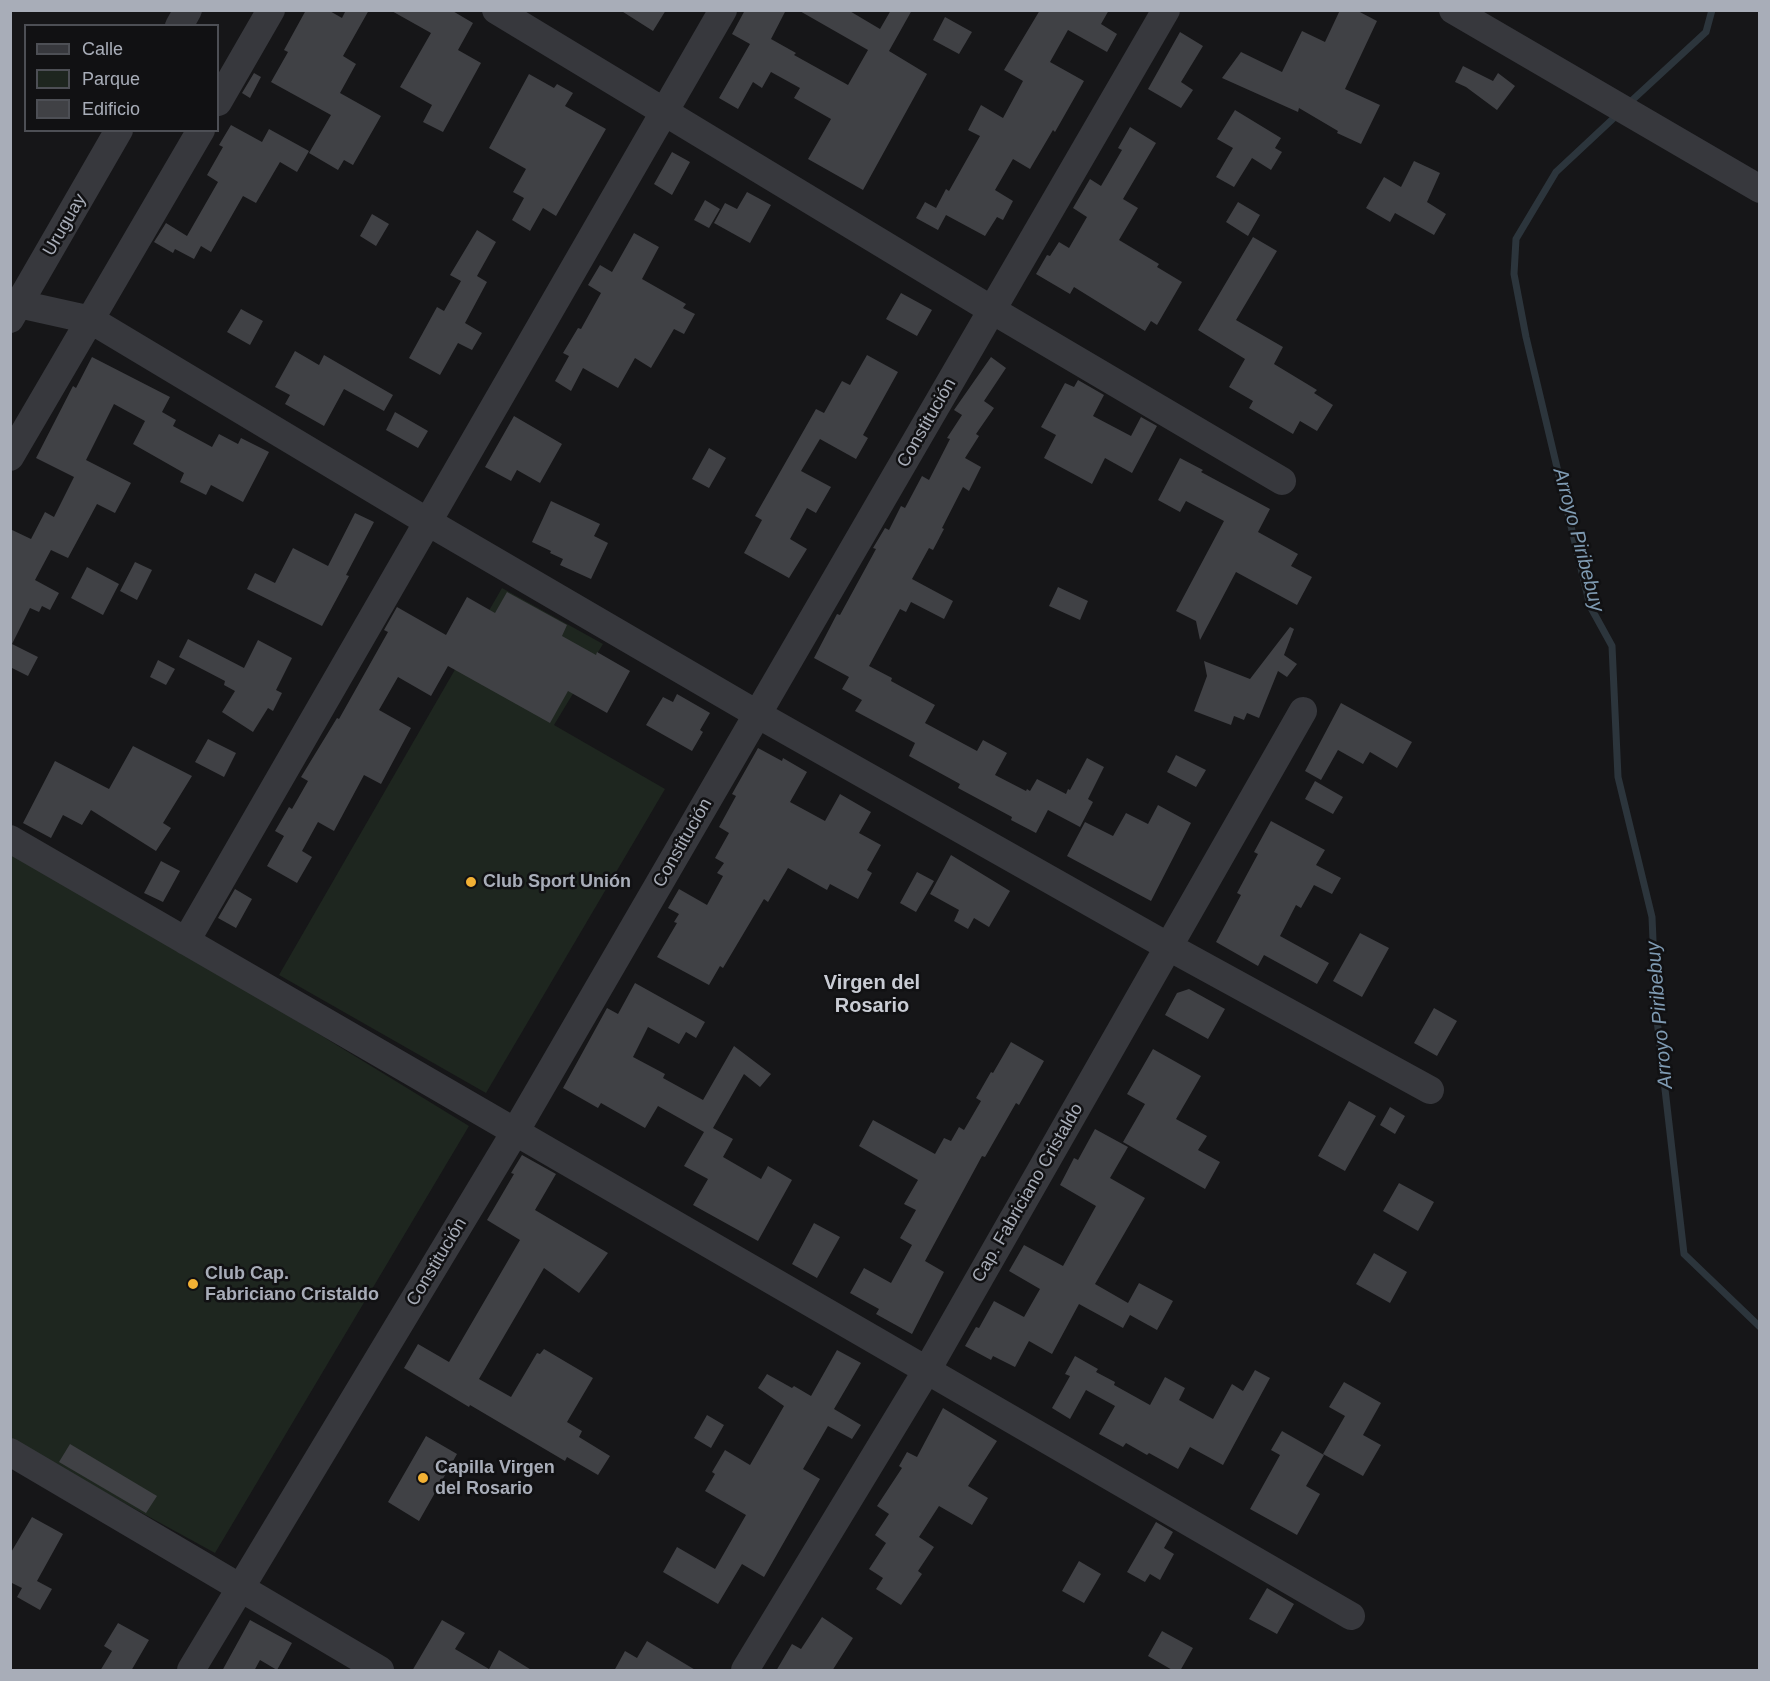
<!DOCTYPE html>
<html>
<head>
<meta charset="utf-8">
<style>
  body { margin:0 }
  #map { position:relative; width:1770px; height:1681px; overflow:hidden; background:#161618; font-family:Helvetica,sans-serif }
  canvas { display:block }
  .frame { position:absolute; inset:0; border:12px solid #a8adb8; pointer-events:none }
  .legend { position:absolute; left:24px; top:24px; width:195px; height:108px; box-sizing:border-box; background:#111113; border:2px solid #4d4f55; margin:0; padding:8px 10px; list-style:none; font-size:18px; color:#a8adb8 }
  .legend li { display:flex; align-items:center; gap:12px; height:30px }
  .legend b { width:30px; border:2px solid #4d4f55 }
</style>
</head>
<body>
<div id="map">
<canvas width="1770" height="1681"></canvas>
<div class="frame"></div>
<ul class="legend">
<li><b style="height:8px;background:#37383d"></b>Calle</li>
<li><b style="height:16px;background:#1e261f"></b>Parque</li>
<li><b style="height:16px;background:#404145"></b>Edificio</li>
</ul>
</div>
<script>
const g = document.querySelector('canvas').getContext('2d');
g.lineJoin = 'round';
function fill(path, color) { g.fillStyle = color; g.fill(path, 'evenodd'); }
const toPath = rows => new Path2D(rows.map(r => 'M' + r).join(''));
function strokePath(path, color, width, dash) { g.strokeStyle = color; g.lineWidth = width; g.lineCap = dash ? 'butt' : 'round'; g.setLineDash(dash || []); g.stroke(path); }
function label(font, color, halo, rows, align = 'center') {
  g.font = font + ' Helvetica,sans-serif'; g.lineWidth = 5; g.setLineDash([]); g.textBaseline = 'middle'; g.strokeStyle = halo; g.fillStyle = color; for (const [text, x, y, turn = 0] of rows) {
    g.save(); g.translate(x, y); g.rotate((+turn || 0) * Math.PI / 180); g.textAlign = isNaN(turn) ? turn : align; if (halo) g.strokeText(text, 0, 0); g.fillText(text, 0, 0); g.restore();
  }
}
fill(toPath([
  [502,588,603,644,554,725,665,789,486,1093,279,975],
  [10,845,469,1126,215,1553,11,1441]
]), '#1e261f');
strokePath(toPath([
  [1627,105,1706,32,1712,10],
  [1617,115,1556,172,1516,239,1514,274,1526,337,1590,606,1612,646,1618,777,1652,917,1656,1011,1684,1254,1760,1327]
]), '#2c353c', 7);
fill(toPath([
  [306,10,328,10,342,18,346,10,369,10,343,56,356,64,340,93,381,116,353,165,344,160,338,170,309,153,331,115,271,82,288,52,284,50],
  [390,10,451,10,473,23,458,50,481,63,443,132,423,122,432,105,400,87,431,33],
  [620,10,666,10,653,31],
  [745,10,786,10,771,39,796,53,794,55,848,85,868,50,798,10,848,10,880,29,891,10,912,10,889,51,927,74,863,190,808,159,831,119,794,98,800,88,771,72,762,88,753,82,738,109,719,98,750,44,732,34],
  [1040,10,1109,10,1101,24,1117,34,1107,52,1068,30,1050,62,1084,81,1055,132,1053,130,1030,169,1013,159,995,190,1013,201,1003,220,997,217,985,236,946,215,938,230,916,218,925,202,936,208,946,189,949,191,980,136,968,130,981,105,1003,118,1023,81,1004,70],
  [1340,10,1356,10,1377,21,1345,89,1380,105,1361,144,1337,133,1338,131,1299,108,1298,112,1222,78,1241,52,1282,72,1302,31,1325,42],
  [945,17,972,32,959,54,933,40],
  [1180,32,1203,46,1181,82,1193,90,1181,108,1148,89],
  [1463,66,1493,81,1498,73,1515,86,1497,110,1466,87,1455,82],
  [254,73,261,77,250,98,242,93],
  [529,74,554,88,557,84,573,93,565,106,606,129,556,216,543,208,530,231,512,220,524,198,513,192,526,169,489,148],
  [1235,110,1281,138,1275,148,1282,152,1271,170,1252,158,1234,187,1216,177,1233,148,1217,139],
  [231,125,262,142,269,129,309,151,297,172,280,162,256,203,243,196,211,252,201,246,194,259,175,249,173,253,154,242,166,223,187,236,218,182,207,175,223,147,219,145],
  [1130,127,1156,143,1123,199,1138,208,1119,240,1159,264,1157,267,1182,282,1157,325,1151,321,1145,331,1074,287,1070,294,1036,274,1047,255,1050,256,1059,242,1069,248,1087,217,1073,208,1090,179,1101,186,1122,150,1118,148],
  [672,152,690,162,672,195,654,184],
  [1414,161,1440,173,1427,202,1446,214,1434,235,1395,213,1390,222,1366,208,1384,177,1401,187],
  [747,192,771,205,750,243,714,223,725,203,737,209],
  [705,200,720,209,709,228,694,220],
  [1238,202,1260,215,1248,236,1226,222],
  [372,214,389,224,376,246,360,236],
  [477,230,496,242,477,276,487,282,465,323,482,333,472,350,458,343,440,375,409,358,437,307,444,311,461,281,450,275],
  [634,233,659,247,642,279,686,304,683,308,695,314,684,334,674,329,651,368,635,358,618,388,583,368,571,391,555,381,569,356,563,353,578,328,581,329,601,293,588,285,600,265,612,272],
  [1253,237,1277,251,1236,320,1283,347,1274,364,1317,390,1314,393,1333,405,1317,431,1300,421,1293,434,1249,408,1253,401,1229,387,1245,359,1198,330],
  [901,293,932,310,917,336,886,319],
  [241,309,263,321,250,345,227,332],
  [295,351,319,365,324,355,393,395,384,411,344,389,324,426,285,404,290,395,275,387],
  [867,355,898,372,863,435,868,438,856,459,820,439,801,471,831,487,816,513,807,508,790,539,807,549,789,578,744,553,762,520,755,516,816,409,824,413,842,381,850,385],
  [92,357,170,397,162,412,176,420,173,426,212,447,219,434,238,444,241,438,269,452,243,502,211,485,206,495,180,482,184,473,133,444,145,421,114,404,86,460,131,483,115,513,97,504,68,558,51,550,35,580,59,593,50,610,42,606,39,612,30,608,12,644,38,657,28,676,10,667,10,529,31,539,45,512,54,517,74,477,36,458,73,386,76,388],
  [991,357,1006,368,984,401,994,408,976,434,979,436,965,458,981,467,969,491,963,487,942,528,944,529,933,550,929,548,912,579,953,601,944,619,911,602,906,612,900,609,869,666,892,678,891,681,935,705,925,723,977,751,983,740,1007,753,995,775,1026,791,1027,789,1030,791,1037,779,1066,794,1068,789,1070,790,1087,758,1104,767,1088,799,1093,802,1080,827,1048,810,1036,833,1011,820,1012,817,958,788,960,784,909,756,915,743,855,711,862,700,842,689,849,677,814,658,837,614,840,615,876,549,873,548,885,528,889,530,901,506,905,508,922,476,929,480,950,439,947,438,962,415,954,410],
  [1078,380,1104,395,1093,416,1131,436,1141,417,1157,426,1132,473,1105,458,1092,484,1044,458,1056,435,1041,427,1065,383,1074,387],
  [395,412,428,431,418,448,386,430],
  [514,416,562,444,540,483,517,470,511,481,485,467],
  [709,448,726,458,709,488,692,479],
  [1180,458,1203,470,1201,472,1270,509,1258,532,1298,554,1291,566,1312,577,1297,605,1236,572,1200,640,1196,621,1176,611,1224,521,1186,501,1180,512,1158,500],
  [551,501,600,524,594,536,608,543,591,579,560,565,563,559,550,553,551,551,532,542],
  [355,513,374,522,346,575,349,576,322,626,247,589,255,573,275,583,293,548,328,566],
  [135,562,152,570,137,600,120,591],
  [87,567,119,584,103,615,71,598],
  [1058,587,1088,601,1080,620,1049,606],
  [507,592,567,625,562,636,596,655,597,652,630,671,607,713,568,691,550,723,448,666,431,696,398,677,379,710,411,728,381,784,364,775,334,831,318,822,302,851,312,857,297,883,267,866,284,836,275,831,289,807,292,809,308,781,301,777,337,718,339,719,388,632,384,630,397,607,446,635,467,597,495,613],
  [1290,627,1294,629,1284,655,1297,664,1287,677,1278,671,1259,718,1247,713,1244,720,1234,716,1231,725,1194,711,1207,676,1204,661,1250,679],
  [188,639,244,668,258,640,292,658,276,690,282,693,273,711,268,708,253,732,222,712,235,691,224,685,225,681,179,657],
  [158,660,175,669,166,685,150,677],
  [677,694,710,713,700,730,703,732,692,751,646,725,663,697,673,702],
  [1341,703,1412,742,1397,768,1370,752,1363,764,1338,750,1321,780,1305,771],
  [208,739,236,753,224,777,195,762],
  [133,746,192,776,163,823,171,828,156,851,91,810,82,825,63,815,51,838,23,823,55,761,109,789],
  [758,748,782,761,783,758,807,772,790,802,825,821,840,794,871,812,859,833,881,845,867,870,872,873,858,899,830,884,827,890,788,868,768,902,764,899,723,968,720,966,709,985,657,957,677,923,674,922,679,914,668,908,679,889,707,905,723,876,717,873,724,863,715,858,729,833,719,827,736,796,732,794],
  [1176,755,1206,770,1196,787,1167,772],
  [1315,781,1343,797,1333,814,1305,799],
  [1158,805,1191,823,1151,901,1067,856,1085,822,1113,836,1126,813,1148,824],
  [1271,821,1325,850,1316,865,1341,878,1332,894,1314,885,1301,908,1296,905,1280,936,1329,963,1317,984,1264,955,1258,966,1216,942,1241,895,1237,893,1258,854,1254,852],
  [951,855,1010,891,989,927,974,918,968,929,954,921,959,910,930,894],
  [161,861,180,871,163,902,144,893],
  [917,872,934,881,916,912,900,903],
  [235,889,252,899,236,928,218,918],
  [1360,933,1389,948,1362,997,1333,981],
  [635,983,705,1022,696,1038,686,1032,679,1044,648,1027,633,1057,665,1074,663,1078,703,1100,734,1046,771,1074,760,1087,744,1074,713,1128,733,1139,723,1157,761,1179,768,1166,792,1180,758,1241,693,1205,708,1179,684,1166,704,1132,658,1106,645,1128,601,1103,598,1108,563,1088,607,1008,618,1014],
  [1189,989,1225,1009,1208,1039,1165,1015,1177,993],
  [1434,1008,1457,1021,1437,1056,1414,1043],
  [1011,1042,1044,1061,1019,1105,1016,1103,985,1157,982,1156,925,1261,944,1272,912,1334,876,1314,879,1309,850,1293,864,1268,891,1283,912,1245,900,1238,916,1210,904,1204,918,1180,859,1146,873,1120,935,1154,944,1138,951,1141,959,1127,964,1130,981,1101,976,1098,991,1072,993,1073],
  [1153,1049,1201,1076,1176,1119,1207,1136,1198,1150,1220,1162,1205,1189,1123,1142,1145,1104,1127,1094],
  [1349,1101,1376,1116,1345,1171,1318,1156],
  [1390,1107,1405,1116,1395,1134,1380,1125],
  [1095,1129,1128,1147,1110,1178,1145,1198,1095,1284,1128,1303,1139,1283,1173,1301,1157,1330,1130,1315,1123,1328,1079,1304,1052,1354,1029,1341,1015,1367,993,1356,991,1360,965,1346,976,1327,979,1328,994,1301,1024,1317,1040,1289,1009,1271,1024,1245,1063,1266,1096,1206,1060,1185,1074,1158,1078,1160],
  [522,1155,556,1174,535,1210,608,1253,579,1293,544,1268,479,1379,511,1397,537,1353,540,1354,544,1349,593,1378,567,1422,582,1431,579,1437,610,1456,598,1475,567,1457,565,1461,470,1405,469,1407,404,1368,418,1344,449,1362,520,1240,487,1220,514,1174,511,1173],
  [1399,1183,1434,1202,1418,1231,1383,1211],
  [814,1223,840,1237,817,1278,792,1264],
  [1374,1253,1407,1272,1390,1303,1356,1284],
  [837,1350,861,1363,834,1409,861,1425,852,1439,828,1426,803,1469,820,1479,764,1577,742,1564,718,1604,663,1572,677,1547,715,1569,746,1515,705,1491,715,1474,712,1472,725,1450,750,1465,784,1406,758,1388,767,1374,792,1388,794,1386,811,1396],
  [1075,1356,1098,1369,1096,1372,1115,1382,1114,1385,1150,1405,1165,1377,1185,1388,1179,1400,1213,1419,1232,1384,1243,1391,1255,1370,1270,1378,1223,1465,1190,1447,1178,1469,1149,1453,1147,1455,1126,1443,1123,1447,1099,1434,1115,1406,1086,1390,1070,1419,1052,1408,1070,1376,1065,1374],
  [1344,1382,1381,1403,1363,1435,1381,1445,1363,1476,1323,1454,1345,1416,1329,1407],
  [943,1408,997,1441,968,1486,988,1498,972,1525,939,1506,919,1537,934,1547,918,1571,922,1574,901,1605,876,1589,883,1578,869,1569,886,1543,875,1535,889,1514,877,1506,902,1468,899,1466,907,1452,917,1457],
  [707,1415,724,1425,711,1448,694,1438],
  [1282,1431,1324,1455,1306,1486,1320,1494,1297,1535,1250,1509,1280,1455,1271,1450],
  [426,1436,457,1454,419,1521,388,1502],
  [70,1444,157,1496,146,1513,59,1462],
  [32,1517,63,1534,37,1581,52,1589,40,1610,17,1597,22,1588,10,1582,10,1554],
  [1156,1522,1173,1532,1164,1548,1174,1554,1160,1580,1150,1574,1145,1582,1127,1572],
  [1079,1561,1101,1574,1084,1603,1062,1591],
  [1267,1588,1294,1604,1277,1634,1249,1619],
  [822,1617,853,1638,832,1671,776,1671,792,1644,801,1649],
  [250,1620,292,1643,277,1670,260,1660,254,1671,222,1671],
  [442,1620,465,1633,455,1649,489,1669,499,1650,533,1671,412,1671],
  [118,1623,149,1640,131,1671,100,1671,112,1651,104,1646],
  [1162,1631,1193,1648,1180,1671,1174,1671,1148,1656],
  [647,1641,697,1671,614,1671,625,1651,637,1658]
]), '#404145');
strokePath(toPath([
  [496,10,992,310,1282,481],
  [1453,10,1760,189],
  [179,26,188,10],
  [218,102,271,10],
  [19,304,91,320,428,522,757,714,1169,947,1430,1090],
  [10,319,119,130],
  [10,457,201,130],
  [10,839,1351,1616],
  [186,941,723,10],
  [10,1452,380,1670],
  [191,1670,515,1132,1166,10],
  [745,1670,927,1370,1303,711]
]), '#37383d', 28);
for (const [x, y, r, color] of [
  [471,882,6,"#f2b134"],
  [193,1284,6,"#f2b134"],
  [423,1478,6,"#f2b134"]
]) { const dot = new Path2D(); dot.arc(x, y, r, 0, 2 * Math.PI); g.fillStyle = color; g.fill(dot); strokePath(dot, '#111113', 2); }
label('18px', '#a8adb8', '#111113', [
  ["Uruguay",65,225,-60],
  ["Constitución",927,423,-60],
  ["Constitución",683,843,-60],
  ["Cap. Fabriciano Cristaldo",1028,1193,-60],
  ["Constitución",437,1262,-59]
]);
label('bold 18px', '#a8adb8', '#111113', [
  ["Club Sport Unión",483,882],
  ["Club Cap.",205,1274],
  ["Fabriciano Cristaldo",205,1295],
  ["Capilla Virgen",435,1468],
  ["del Rosario",435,1489]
], 'left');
label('italic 20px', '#7f9bb3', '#111113', [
  ["Arroyo Piribebuy",1578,540,75],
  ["Arroyo Piribebuy",1660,1015,-95]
]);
label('bold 20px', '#c9ccd4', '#111113', [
  ["Virgen del",872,983],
  ["Rosario",872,1006]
]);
</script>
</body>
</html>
